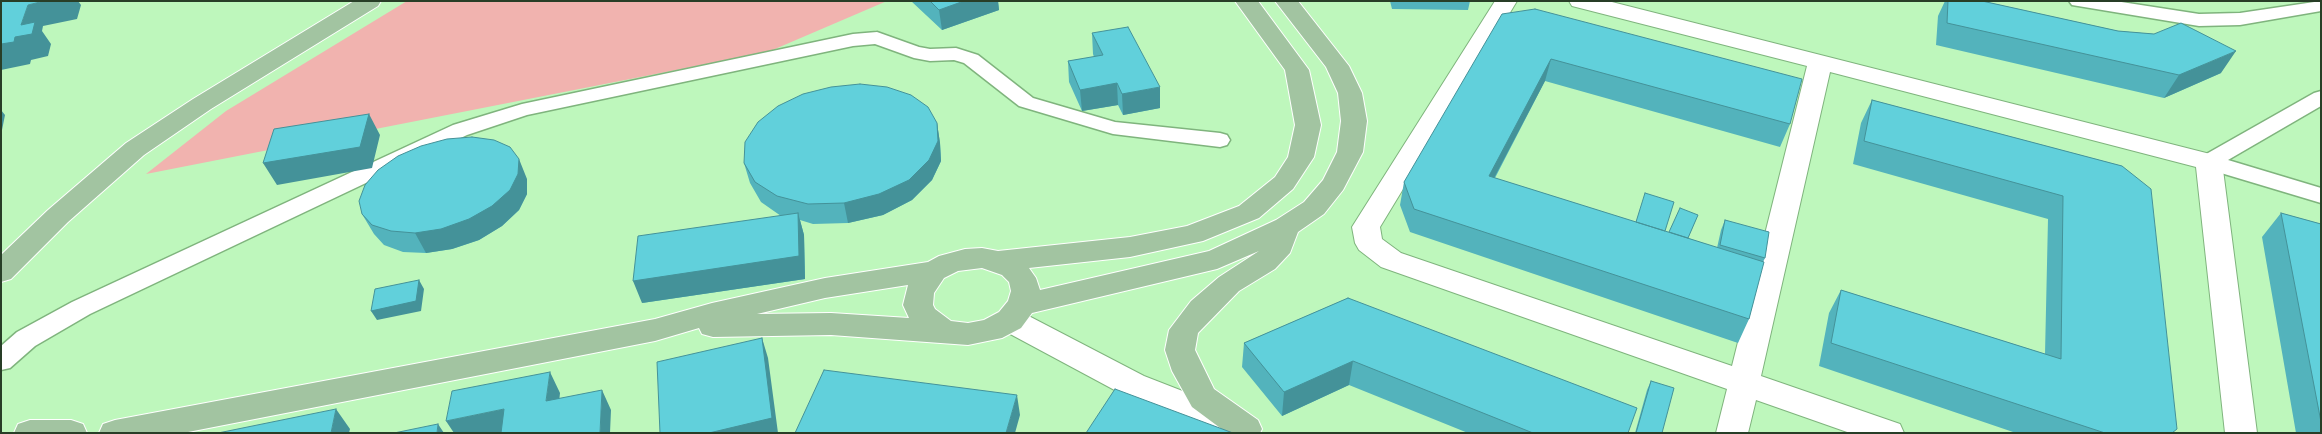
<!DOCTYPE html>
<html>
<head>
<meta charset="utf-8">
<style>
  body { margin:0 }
  #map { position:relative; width:2322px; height:434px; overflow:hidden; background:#bef7bc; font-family:Quicksand,sans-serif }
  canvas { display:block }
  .frame { position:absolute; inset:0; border:2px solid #283e27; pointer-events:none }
</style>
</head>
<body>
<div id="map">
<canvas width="2322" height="434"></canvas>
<div class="frame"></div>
</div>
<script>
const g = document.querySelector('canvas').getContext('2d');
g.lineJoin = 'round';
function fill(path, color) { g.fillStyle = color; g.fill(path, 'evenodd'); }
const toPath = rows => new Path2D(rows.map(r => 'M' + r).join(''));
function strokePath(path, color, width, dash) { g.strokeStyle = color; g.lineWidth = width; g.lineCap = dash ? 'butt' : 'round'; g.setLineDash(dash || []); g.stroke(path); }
fill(toPath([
  [407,1,887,1,768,52,146,174,226,111]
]), '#f1b3af');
const service = toPath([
  [2069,1,2115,1,2199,14,2240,13,2321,1,2321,11,2240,25,2199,26,2078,6,2072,5,2069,1],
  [877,32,919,47,930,49,956,48,978,55,1033,98,1115,122,1220,133,1227,135,1230,140,1227,145,1220,147,1113,134,1019,106,964,63,954,60,930,61,914,58,875,44,853,46,527,115,467,135,90,314,35,346,10,368,1,370,1,346,17,332,72,302,453,125,522,104,853,34,877,32],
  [2321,91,2321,106,2228,160,2321,188,2321,203,2201,167,2198,162,2201,157,2314,93,2321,91]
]);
const minor = toPath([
  [1495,1,1517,1,1380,227,1382,239,1401,253,1732,366,1807,66,1572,6,1569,1,1608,1,2218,156,2222,162,2257,433,2225,433,2196,167,1830,72,1761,376,1900,424,1904,433,1850,433,1756,400,1748,433,1716,433,1727,389,1381,267,1359,250,1355,243,1352,227,1495,1]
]);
const secondary = toPath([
  [1010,309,1021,312,1144,376,1239,413,1244,422,1239,431,1222,433,1122,394,999,328,995,320,999,312,1010,309]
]);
const primary = toPath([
  [354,1,381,1,378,6,211,109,144,155,68,222,11,279,1,282,1,255,48,210,126,143,193,99,354,1],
  [1235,1,1258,1,1309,70,1321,125,1314,157,1293,189,1259,218,1203,241,1130,257,1029,268,1036,278,1040,290,1209,251,1276,220,1304,202,1323,180,1337,152,1341,121,1338,93,1326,67,1275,1,1298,1,1349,66,1362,93,1367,121,1363,152,1343,190,1324,214,1298,232,1290,253,1275,269,1239,291,1198,333,1195,350,1214,389,1258,420,1262,429,1260,433,1227,433,1192,407,1172,371,1165,350,1169,330,1191,301,1219,277,1259,251,1217,269,1032,313,1021,328,1002,338,968,345,831,335,713,337,702,334,699,328,655,341,183,433,99,433,103,424,115,420,655,319,712,303,825,278,928,262,939,256,965,249,982,248,998,251,1130,237,1187,226,1239,206,1275,177,1288,157,1295,125,1285,70,1235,1],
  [982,268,1002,275,1009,282,1011,291,1008,301,999,312,984,320,968,323,951,321,935,309,933,305,934,293,944,278,958,271,982,268],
  [908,285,903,305,909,318,831,313,757,314,825,298,908,285],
  [30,420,71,420,83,424,87,433,14,433,18,424,30,420]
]);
strokePath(service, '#7fb47d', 3);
strokePath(minor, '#7fb47d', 2);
strokePath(secondary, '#7fb47d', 2);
strokePath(primary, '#fff', 2);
fill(service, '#fff');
fill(minor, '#fff');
fill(secondary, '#fff');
fill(primary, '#a2c4a1');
fill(toPath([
  [911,1,998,1,999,10,942,30],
  [1390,1,1470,1,1468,10,1392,9],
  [1945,1,1982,1,2118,31,2154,34,2221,73,2164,98,1936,45,1938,16],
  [1535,9,1790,124,1780,147,1545,81,1495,178,1669,233,1698,215,1688,238,1717,248,1721,230,1725,220,1765,258,1763,262,1749,319,1738,343,1410,232,1400,205,1404,182],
  [1092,33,1160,108,1123,115,1118,105,1082,111,1069,82,1068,61,1094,57,1093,54],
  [1872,100,2122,166,2174,433,2016,433,1819,366,1829,313,1841,290,2045,354,2048,219,1853,164,1861,123],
  [937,123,940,143,941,161,932,180,912,200,883,215,848,223,813,224,800,220,804,235,805,279,642,303,781,216,761,202,750,183,744,163],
  [527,179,527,194,519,210,502,226,479,240,452,249,426,253,403,252,384,245,374,234,362,214],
  [2281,213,2321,224,2321,433,2296,433,2262,237],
  [1348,298,1628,433,1468,433,1349,385,1282,416,1242,367,1244,343],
  [1651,381,1662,433,1635,433,1647,390]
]), '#53b3bc');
fill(toPath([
  [44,1,78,1,81,5,77,19,43,26,42,31,51,44,48,56,31,60,30,64,1,70,1,44,15,37,21,25,28,5],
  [964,1,998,1,999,10,942,30,939,10],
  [2236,51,2221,73,2164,98,2179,75],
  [1551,59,1545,81,1483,199,1489,176],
  [1117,83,1118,105,1082,111,1080,90],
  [1160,87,1160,108,1123,115,1122,94],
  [1,110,5,115,1,135],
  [369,114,380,135,372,168,277,185,263,163],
  [937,123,940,143,941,161,932,180,912,200,883,215,848,223,844,203],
  [519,159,527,179,527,194,519,210,502,226,479,240,452,249,426,253,415,233],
  [798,213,804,235,805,279,642,303,633,281],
  [419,280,424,289,421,311,377,320,371,311],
  [762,338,768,358,778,433,709,433],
  [1353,361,1349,385,1282,416,1284,392],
  [550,372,560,393,557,421,546,401],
  [602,390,611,410,610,433,600,433],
  [1017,395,1020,415,1015,433,1006,433],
  [336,409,350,429,349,433,331,433],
  [504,409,515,429,498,433,454,433,446,421],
  [438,424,444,433,437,433]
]), '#449299');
const building = toPath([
  [1,1,44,1,28,5,21,25,35,22,32,34,15,37,14,42,1,44,1,1],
  [930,1,964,1,939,10,930,1],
  [1948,1,1982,1,2118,31,2154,34,2181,23,2236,51,2179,75,1947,23,1948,1],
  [1535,9,1802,79,1790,124,1551,59,1489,176,1764,262,1749,319,1414,209,1404,182,1502,14,1535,9],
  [1128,27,1160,87,1122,94,1117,83,1080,90,1068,61,1103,55,1092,33,1128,27],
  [860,84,887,87,911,95,928,107,937,123,938,141,929,160,909,180,879,194,844,203,808,204,777,196,755,182,744,163,745,142,758,122,778,106,803,94,831,87,860,84],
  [1872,100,2122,166,2151,189,2177,429,2172,433,2105,433,1831,343,1841,290,2061,359,2063,196,1864,141,1872,100],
  [369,114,360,147,263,163,274,129,369,114],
  [472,137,494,140,510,147,519,159,518,174,510,190,492,206,469,219,441,229,415,233,391,231,372,225,362,214,359,201,365,185,378,170,398,156,421,146,447,139,472,137],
  [1645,193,1674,202,1665,231,1636,222,1645,193],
  [1680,208,1698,215,1688,238,1669,232,1680,208],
  [798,213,799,256,633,281,638,236,798,213],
  [2281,213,2321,224,2321,422,2281,213],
  [1725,220,1769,232,1765,258,1720,245,1725,220],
  [419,280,416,301,371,311,375,289,419,280],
  [1348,298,1637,408,1628,433,1533,433,1353,361,1284,392,1244,343,1348,298],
  [762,338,772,418,709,433,660,433,657,362,762,338],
  [824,370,1017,395,1006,433,795,433,824,370],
  [550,372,546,401,602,390,600,433,501,433,504,409,446,421,452,391,550,372],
  [1651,381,1674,388,1662,433,1636,433,1651,381],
  [1115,389,1233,433,1086,433,1115,389],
  [336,409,331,433,218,433,336,409],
  [438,424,437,433,394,433,438,424]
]);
fill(building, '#61d0db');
strokePath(building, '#449299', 1);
</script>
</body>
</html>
